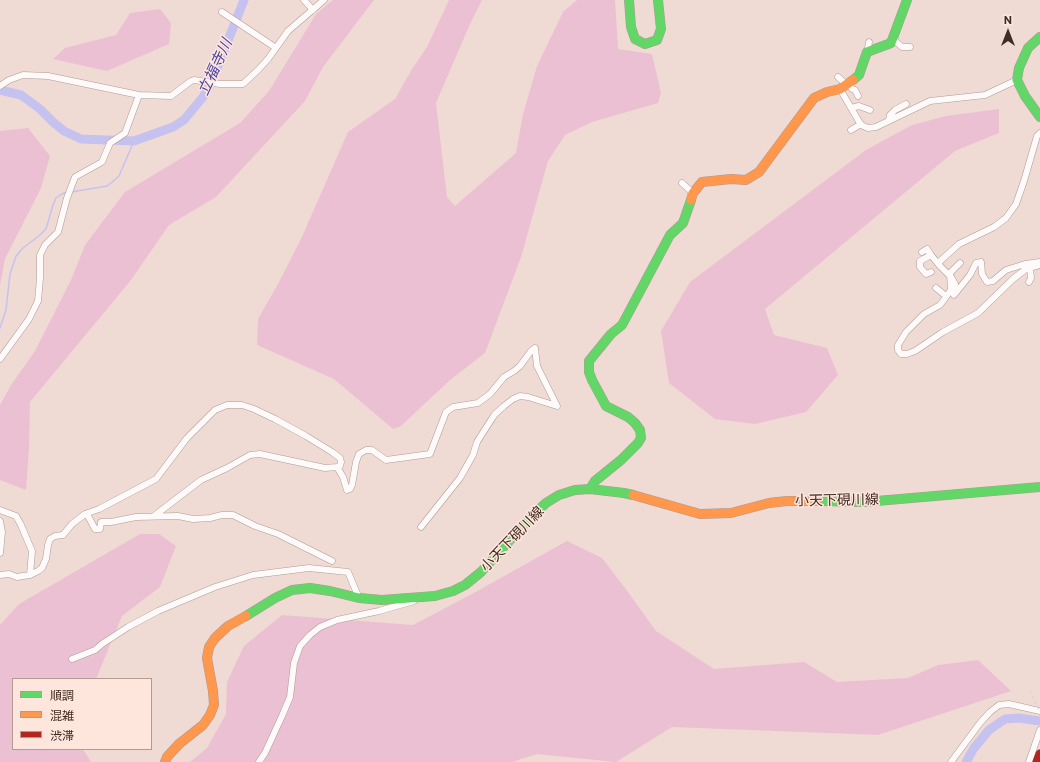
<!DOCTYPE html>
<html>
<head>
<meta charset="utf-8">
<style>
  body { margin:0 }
  #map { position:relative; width:1040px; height:762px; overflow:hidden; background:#efdbd4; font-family:Commissioner,"Noto Sans JP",sans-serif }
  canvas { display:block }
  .legend { position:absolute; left:12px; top:678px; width:140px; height:72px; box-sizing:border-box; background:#ffe6dd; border:1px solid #b39b92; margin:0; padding:5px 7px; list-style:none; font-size:12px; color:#412a22 }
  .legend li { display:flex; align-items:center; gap:8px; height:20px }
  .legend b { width:20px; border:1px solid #b39b92 }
  .north { position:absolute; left:988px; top:12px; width:40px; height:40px; -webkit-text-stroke:3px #ffe6dd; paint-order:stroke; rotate:0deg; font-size:11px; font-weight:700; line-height:16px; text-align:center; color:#412a22 }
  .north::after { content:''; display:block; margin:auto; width:14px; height:18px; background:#412a22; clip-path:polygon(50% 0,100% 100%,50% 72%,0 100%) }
</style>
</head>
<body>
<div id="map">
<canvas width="1040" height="762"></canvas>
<ul class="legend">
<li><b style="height:5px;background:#63d668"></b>順調</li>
<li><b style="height:5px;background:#ff974d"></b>混雑</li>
<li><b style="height:5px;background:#b3261e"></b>渋滞</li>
</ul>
<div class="north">N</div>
</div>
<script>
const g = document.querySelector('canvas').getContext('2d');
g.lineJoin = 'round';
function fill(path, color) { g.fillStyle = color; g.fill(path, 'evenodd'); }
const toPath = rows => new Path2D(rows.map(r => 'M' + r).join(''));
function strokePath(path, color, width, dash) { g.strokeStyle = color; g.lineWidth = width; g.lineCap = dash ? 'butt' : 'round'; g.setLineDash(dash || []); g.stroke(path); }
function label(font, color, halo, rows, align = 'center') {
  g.font = font + ' Commissioner,"Noto Sans JP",sans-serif'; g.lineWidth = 3; g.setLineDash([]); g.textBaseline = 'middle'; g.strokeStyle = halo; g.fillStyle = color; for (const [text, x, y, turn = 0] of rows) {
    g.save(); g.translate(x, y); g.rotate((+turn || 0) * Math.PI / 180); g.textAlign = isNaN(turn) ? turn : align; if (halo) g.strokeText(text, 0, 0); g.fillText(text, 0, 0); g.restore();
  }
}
fill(toPath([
  [333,0,374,0,323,67,305,101,216,197,169,225,131,280,30,402,29,448,26,490,0,480,0,405,11,385,35,351,71,280,85,245,125,192,240,123,269,91,316,14],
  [449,0,482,0,470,24,436,103,447,197,455,206,516,153,523,114,537,66,563,12,577,0,615,0,618,49,652,54,661,93,658,103,592,122,565,135,548,161,521,257,485,353,450,380,401,426,393,429,334,379,257,345,258,319,279,282,301,239,348,132,395,99,412,69,427,47],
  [160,9,171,23,169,44,107,71,53,59,65,48,116,35,130,13],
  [999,109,999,133,955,151,765,309,774,335,827,348,838,375,806,412,755,424,715,419,669,383,661,331,690,282,866,150,912,125,946,116],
  [28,128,50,156,41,188,5,259,0,285,0,131],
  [140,534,159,534,176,546,160,587,122,616,96,679,13,679,13,749,83,749,91,762,0,762,0,625,19,604],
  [567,541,602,558,625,588,656,631,714,669,804,662,837,682,908,678,938,665,978,660,1011,691,878,735,672,727,616,762,537,754,512,762,190,762,207,748,226,714,227,682,244,646,282,615,413,625,472,594]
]), '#ebc0d2');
strokePath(toPath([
  [71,192,107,186,111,183,119,176,134,141],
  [0,328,6,310,10,274,16,256,23,248,40,235,46,229,53,205,56,198,62,194,67,192]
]), '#c6c2ef', 1.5);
strokePath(toPath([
  [0,90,21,95,40,109,53,122,64,131,81,139,134,141,159,132,173,127,184,120,203,97,212,81,244,0],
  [966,762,974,748,989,730,1005,719,1019,718,1040,721]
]), '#c6c2ef', 9);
const street = toPath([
  [304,0,313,10],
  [222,12,276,48],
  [893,39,902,47,910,47],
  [869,42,868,48,870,51],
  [838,77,847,85],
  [849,84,852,89,855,90,858,96],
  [0,86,9,80,23,75,48,76,139,95,171,96,191,81,194,80,220,84,243,84,258,70,268,59,288,31,324,0],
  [840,89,861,125,868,128,876,127,930,101,985,95,1017,80],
  [851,108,859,106,870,110],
  [889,120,890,115,895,110,906,104],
  [851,130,861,124],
  [1040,133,1037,136,1024,181,1016,204,1006,218,994,227,959,244,939,262,939,265,951,277,955,284,954,295,970,275,976,263,981,262,982,274,987,282,993,281,1006,270,1025,264,1040,262],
  [682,183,693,193],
  [922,252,927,249,931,255],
  [960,263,950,273,951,290,940,305,924,314,906,332,898,345,898,350,901,354,907,354,915,351,943,332,978,313,1013,279,1026,269,1040,265],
  [931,272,926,274,920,267,920,261,931,255,939,265],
  [1029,282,1031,278,1030,268],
  [936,288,946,296],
  [0,359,29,319,38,301,40,278,40,255,45,245,58,232,67,198,75,177,102,162,110,143,125,133,139,95],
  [337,467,343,477,347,490,350,489,352,485,356,462,359,454,366,450,372,450,386,460,430,454,446,412,453,407,478,403,490,394,504,377,514,371,520,366,531,351,535,348],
  [0,510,16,516,21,525,32,551,30,575],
  [87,514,95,529,100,529,101,522,111,522,136,517,178,516,193,519,210,518,222,515,233,515,255,526,278,534,332,561],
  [0,521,2,532,0,553],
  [421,527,460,478,473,455,477,442,491,420,495,414,504,406,513,399,520,396,528,397,557,406,537,366,535,348],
  [0,575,9,574,17,577,23,576,30,575,38,571,42,568,46,559,48,545,50,539,55,536,63,535,72,524,85,514,99,509,156,479,187,438,215,410,227,405,242,405,254,409,275,419,306,436,332,452,340,458,341,462,340,466,337,467,325,468,260,454,250,455,227,468,201,480,154,516],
  [72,659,95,650,102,644,128,627,158,611,215,587,253,575,309,568,348,572,359,598],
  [259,762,265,753,282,716,290,697,294,663,300,646,310,635,320,627,337,620,379,611,414,601],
  [951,762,980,723,990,712,999,705,1009,704,1040,711],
  [1029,762,1040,730]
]);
const fast = toPath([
  [629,0,631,27,635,39,645,44,657,40,661,29,658,0],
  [1040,37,1028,48,1019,68,1017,80,1025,96,1040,117],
  [853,80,859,75,867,52,891,43,907,0],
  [590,489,595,481,621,460,638,443,641,438,640,430,635,423,628,417,606,406,592,380,589,372,589,361,611,334,622,325,670,235,683,223,691,200],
  [817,501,865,502,1040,487],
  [246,616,275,598,292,590,310,588,330,591,359,598,382,600,435,596,453,591,465,585,481,572,532,516,546,503,559,495,575,490,590,489,624,493,633,495]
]);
const slow = toPath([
  [691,200,693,193,702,182,731,179,746,180,759,172,814,98,827,92,840,89,853,80],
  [633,495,700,514,731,513,769,503,787,501,817,501],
  [165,762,167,757,179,744,203,725,210,715,214,705,213,691,207,658,209,647,215,638,228,626,246,616]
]);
const jam = toPath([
  [1037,762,1040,754]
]);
strokePath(street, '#ae9b94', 7);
strokePath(fast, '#ae9b94', 10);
strokePath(slow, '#ae9b94', 10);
strokePath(jam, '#ae9b94', 10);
strokePath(street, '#fdfaf9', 6);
strokePath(fast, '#63d668', 9);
strokePath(slow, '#ff974d', 9);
strokePath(jam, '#b3261e', 9);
strokePath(toPath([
  [1030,691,1040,712]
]), '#d8d2d0', 1.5, [2, 4]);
label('14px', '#412a22', '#ffe6dd', [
  ["小天下硯川線",837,500,-1],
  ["小天下硯川線",512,539,-46]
]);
label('italic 15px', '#4a45a3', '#ffe6dd', [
  ["立福寺川",215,67,-65]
]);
</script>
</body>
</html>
